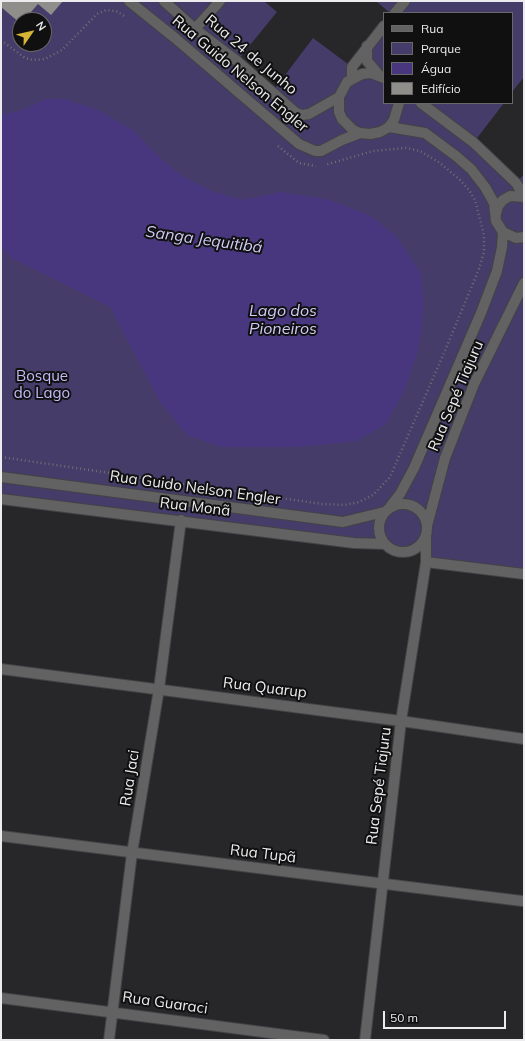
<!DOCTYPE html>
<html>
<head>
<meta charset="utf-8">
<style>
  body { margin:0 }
  #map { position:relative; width:525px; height:1041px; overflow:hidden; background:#272629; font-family:Mulish,sans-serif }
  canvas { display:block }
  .frame { position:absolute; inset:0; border:2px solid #ececee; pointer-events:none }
  .legend { position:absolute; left:383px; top:12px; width:130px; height:92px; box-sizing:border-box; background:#101011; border:1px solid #686869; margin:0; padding:5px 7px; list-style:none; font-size:12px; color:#ececee }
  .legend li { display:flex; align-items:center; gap:8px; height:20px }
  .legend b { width:20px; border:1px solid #686869 }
  .north { position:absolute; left:12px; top:12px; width:40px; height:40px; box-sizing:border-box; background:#101011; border:1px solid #686869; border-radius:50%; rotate:56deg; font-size:11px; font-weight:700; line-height:16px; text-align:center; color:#ececee }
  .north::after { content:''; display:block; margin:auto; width:14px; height:18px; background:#d6b534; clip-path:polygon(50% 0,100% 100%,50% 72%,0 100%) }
  .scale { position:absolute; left:383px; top:1011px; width:123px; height:18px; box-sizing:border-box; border:2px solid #ececee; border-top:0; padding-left:5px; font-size:12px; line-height:14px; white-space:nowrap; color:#ececee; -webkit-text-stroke:3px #101011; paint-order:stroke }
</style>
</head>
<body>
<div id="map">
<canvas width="525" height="1041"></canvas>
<div class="frame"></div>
<ul class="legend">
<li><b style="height:5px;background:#626263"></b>Rua</li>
<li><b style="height:11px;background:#453c6a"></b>Parque</li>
<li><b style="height:11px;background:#48377f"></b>Água</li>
<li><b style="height:11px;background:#8f8e8b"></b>Edifício</li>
</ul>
<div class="north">N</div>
<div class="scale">50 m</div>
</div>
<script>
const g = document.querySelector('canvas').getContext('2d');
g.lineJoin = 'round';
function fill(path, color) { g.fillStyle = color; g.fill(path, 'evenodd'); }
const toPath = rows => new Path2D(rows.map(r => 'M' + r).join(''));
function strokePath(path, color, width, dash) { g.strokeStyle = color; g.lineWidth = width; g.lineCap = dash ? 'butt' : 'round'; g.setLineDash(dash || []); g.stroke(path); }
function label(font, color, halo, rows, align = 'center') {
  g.font = font + ' Mulish,sans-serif'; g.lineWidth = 4; g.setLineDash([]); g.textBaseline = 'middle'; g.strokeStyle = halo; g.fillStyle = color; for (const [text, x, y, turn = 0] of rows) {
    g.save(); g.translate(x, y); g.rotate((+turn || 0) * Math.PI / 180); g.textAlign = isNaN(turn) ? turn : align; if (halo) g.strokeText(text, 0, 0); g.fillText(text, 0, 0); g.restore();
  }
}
fill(toPath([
  [1,1,264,1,277,12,237,61,273,91,313,38,352,67,352,78,371,73,367,46,384,26,384,103,504,103,474,142,516,183,524,174,524,574,426,562,421,544,407,552,400,552,392,549,385,544,1,499],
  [20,20,44,20,44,44,20,44],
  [376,1,524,1,524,77,512,92,512,13,390,13]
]), '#453c6a');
fill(toPath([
  [46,99,64,99,98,110,134,131,160,158,182,176,212,191,242,200,281,192,326,199,369,215,395,235,421,273,423,301,422,324,417,354,402,395,385,425,356,441,295,447,221,447,187,435,159,400,110,307,13,259,1,247,1,115,23,110]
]), '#48377f');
fill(toPath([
  [1,1,63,1,51,15,38,4,24,20,20,20,20,23,1,7]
]), '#8f8e8b');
const minor = toPath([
  [129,1,175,38,299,144,315,151,321,151,342,140,360,133],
  [164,1,195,29,237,61,296,113,302,115,309,114,339,97],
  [395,13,405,1],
  [195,29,220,1],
  [367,46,367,61,379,75],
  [352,78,352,67,384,26],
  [384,78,371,73,362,74,347,82,339,97,339,112,342,119,353,130,360,133,370,134,380,132,389,127,394,120,399,103],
  [421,103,473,142,516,183,524,196],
  [389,127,425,133,456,156,471,169,485,187,494,203,496,221,503,232,516,238,524,237],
  [496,214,498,206,503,200,510,196,524,197],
  [1,477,343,522,384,512],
  [1,499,354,543,385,544],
  '379 528a24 24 0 1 1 48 0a24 24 0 1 1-48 0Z',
  [390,507,400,494,414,468,481,313,497,271,502,247,503,232],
  [427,526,445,458,474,384,524,283],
  [426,562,524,574],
  [1,669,401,721,524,739],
  [1,836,522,901],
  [1,998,324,1040],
  [109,1040,132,853,159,689,181,520],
  [365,1040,401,721,426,562,426,537]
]);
strokePath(minor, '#434245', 12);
strokePath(toPath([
  [1,40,25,58,33,60,45,59,62,50,97,14,106,10,116,11,126,17],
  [278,146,299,163,316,166],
  [1,457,322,504,345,505,359,502,373,495,390,477,444,353,479,269,484,252,484,235,475,200,469,190,460,180,440,163,420,151,406,148,373,151,325,165]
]), '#707072', 2.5, [1, 3]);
strokePath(minor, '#626263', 10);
label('15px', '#ececee', '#101011', [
  ["Rua 24 de Junho",251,55,40],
  ["Rua Guido Nelson Engler",240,74,40],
  ["Rua Sepé Tiajuru",456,396,-67],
  ["Rua Guido Nelson Engler",195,488,8],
  ["Rua Monã",195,507,7],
  ["Rua Quarup",265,688,7],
  ["Rua Jaci",130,778,-81],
  ["Rua Sepé Tiajuru",379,786,-83],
  ["Rua Tupã",263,854,7],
  ["Rua Guaraci",165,1003,8]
]);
label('15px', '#c3baf9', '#101011', [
  ["Bosque",42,376],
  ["do Lago",42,393]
]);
label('italic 16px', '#d0cbf5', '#101011', [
  ["Sanga Jequitibá",204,240,8],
  ["Lago dos",283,311],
  ["Pioneiros",283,329]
]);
</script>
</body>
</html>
